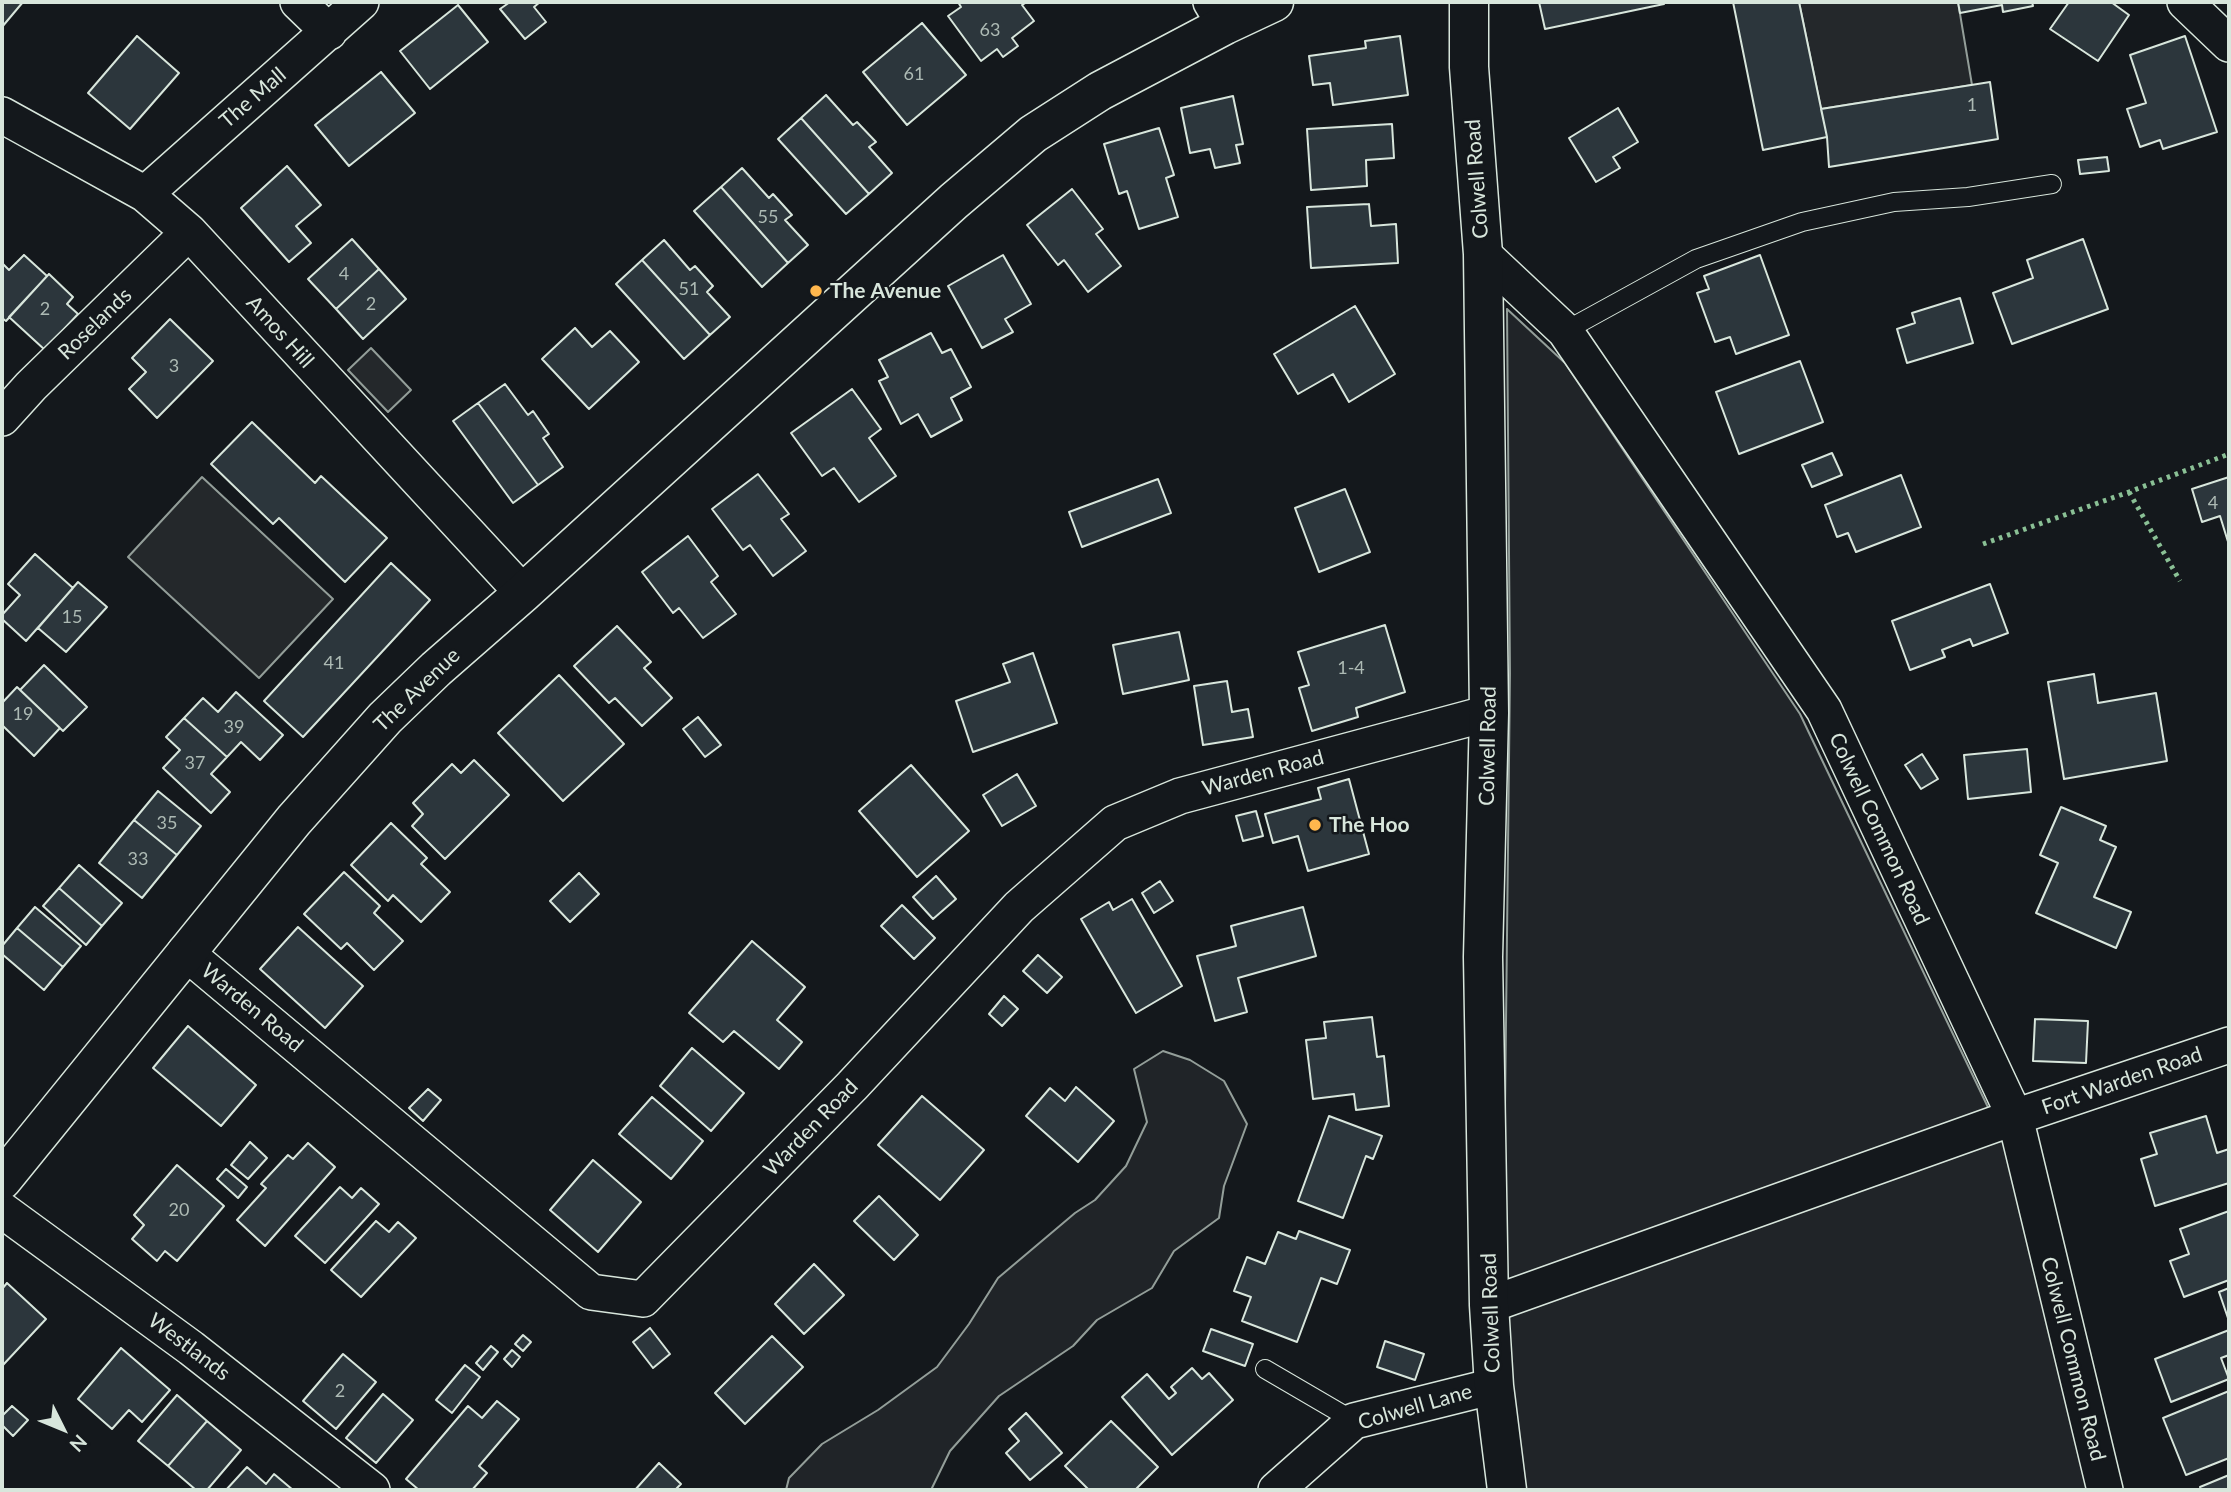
<!DOCTYPE html>
<html>
<head>
<meta charset="utf-8">
<style>
  body { margin:0 }
  #map { position:relative; width:2231px; height:1492px; overflow:hidden; background:#14181c; font-family:Lato,sans-serif }
  canvas { display:block }
  .frame { position:absolute; inset:0; border:4px solid #d8e6dc; pointer-events:none }
  .north { position:absolute; left:28px; top:1394px; width:70px; height:70px; -webkit-text-stroke:5px #14181c; paint-order:stroke; rotate:133deg; font-size:19px; font-weight:700; line-height:28px; text-align:center; color:#d8e6dc }
  .north::after { content:''; display:block; margin:auto; width:24px; height:32px; background:#d8e6dc; clip-path:polygon(50% 0,100% 100%,50% 72%,0 100%) }
</style>
</head>
<body>
<div id="map">
<canvas width="2231" height="1492"></canvas>
<div class="frame"></div>
<div class="north">N</div>
</div>
<script>
const g = document.querySelector('canvas').getContext('2d');
g.lineJoin = 'round';
function fill(path, color) { g.fillStyle = color; g.fill(path, 'evenodd'); }
const toPath = rows => new Path2D(rows.map(r => 'M' + r).join(''));
function strokePath(path, color, width, dash) { g.strokeStyle = color; g.lineWidth = width; g.lineCap = dash ? 'butt' : 'round'; g.setLineDash(dash || []); g.stroke(path); }
function label(font, color, halo, rows, align = 'center') {
  g.font = font + ' Lato,sans-serif'; g.lineWidth = 5; g.setLineDash([]); g.textBaseline = 'middle'; g.strokeStyle = halo; g.fillStyle = color; for (const [text, x, y, turn = 0] of rows) {
    g.save(); g.translate(x, y); g.rotate((+turn || 0) * Math.PI / 180); g.textAlign = isNaN(turn) ? turn : align; if (halo) g.strokeText(text, 0, 0); g.fillText(text, 0, 0); g.restore();
  }
}
const green = toPath([
  [1507,309,1565,363,1800,714,2006,1145,2088,1490,1518,1490,1503,1285,1510,673,1507,309],
  [1163,1051,1190,1060,1224,1081,1247,1124,1224,1186,1219,1218,1174,1251,1152,1288,1097,1320,1073,1346,999,1396,950,1451,931,1490,786,1490,789,1478,822,1444,878,1410,937,1367,969,1324,998,1278,1075,1213,1095,1200,1126,1166,1147,1122,1134,1069,1163,1051]
]);
fill(green, '#202428');
strokePath(green, '#939e99', 2);
const parking = toPath([
  [1799,2,1958,2,1972,85,1821,109,1799,2],
  [371,348,411,390,388,412,348,370,371,348],
  [202,477,333,599,259,678,128,557,202,477]
]);
fill(parking, '#24282b');
strokePath(parking, '#939e99', 2);
const building = toPath([
  [2,2,23,2,2,27,2,2],
  [510,2,540,2,534,7,546,22,525,39,500,9,510,2],
  [958,2,1027,2,1022,5,1034,21,1012,38,1018,46,1003,57,997,49,981,61,948,16,961,7,958,2],
  [1539,2,1664,2,1664,4,1545,29,1539,2],
  [1733,2,1799,2,1827,137,1763,150,1733,2],
  [1958,2,2032,2,2033,6,2003,12,2002,5,1960,13,1958,2],
  [2069,2,2111,2,2129,15,2098,61,2050,29,2069,2],
  [458,5,488,42,430,89,400,51,458,5],
  [922,23,966,75,907,125,863,72,922,23],
  [137,36,179,73,130,129,88,93,137,36],
  [1400,36,1408,95,1333,105,1330,83,1313,85,1309,56,1366,48,1365,41,1400,36],
  [2185,36,2217,132,2163,149,2160,140,2140,147,2127,109,2146,103,2130,55,2185,36],
  [381,72,415,113,349,166,315,125,381,72],
  [1990,82,1998,139,1829,167,1827,137,1821,109,1990,82],
  [826,95,853,125,857,122,876,142,869,147,892,173,869,194,801,118,826,95],
  [1233,96,1243,144,1236,145,1240,163,1215,168,1210,149,1190,153,1181,108,1233,96],
  [1618,108,1638,142,1613,157,1620,168,1596,182,1569,138,1618,108],
  [801,118,869,194,846,214,778,139,801,118],
  [1392,124,1394,158,1366,160,1367,186,1311,190,1307,129,1392,124],
  [1159,128,1174,175,1166,178,1178,217,1139,229,1127,191,1119,194,1104,144,1159,128],
  [2107,157,2109,171,2080,174,2078,160,2107,157],
  [287,166,321,205,296,226,311,243,289,262,241,208,287,166],
  [742,168,769,198,773,194,792,215,785,220,808,245,788,263,721,187,742,168],
  [721,187,788,263,762,287,694,211,721,187],
  [1072,189,1103,229,1096,234,1121,266,1088,292,1064,260,1058,265,1027,225,1072,189],
  [1369,204,1371,226,1396,224,1398,263,1311,268,1307,207,1369,204],
  [352,239,379,269,336,309,308,279,352,239],
  [2083,239,2108,309,2012,344,1993,293,2033,278,2027,260,2083,239],
  [664,240,690,270,695,266,713,286,707,292,730,317,710,335,642,260,664,240],
  [24,255,47,276,6,321,2,318,2,263,9,270,24,255],
  [1003,255,1031,304,1005,319,1013,332,982,348,948,286,1003,255],
  [1760,255,1789,335,1736,354,1730,337,1715,342,1697,293,1709,289,1704,276,1760,255],
  [642,260,710,335,684,359,616,284,642,260],
  [379,269,406,299,363,339,336,309,379,269],
  [49,274,73,297,67,304,78,314,45,350,9,317,49,274],
  [1960,298,1973,343,1907,363,1897,329,1915,323,1912,313,1960,298],
  [1355,306,1395,374,1349,402,1333,374,1298,394,1274,354,1355,306],
  [170,319,213,361,157,418,129,389,146,372,132,358,170,319],
  [575,328,592,347,610,331,639,362,589,409,542,359,575,328],
  [931,333,942,353,951,349,971,387,951,398,962,420,931,437,918,414,901,424,879,381,888,377,879,360,931,333],
  [1800,361,1823,422,1739,454,1716,392,1800,361],
  [505,384,528,415,533,411,549,434,543,438,563,467,538,485,478,403,505,384],
  [852,389,881,429,869,438,896,476,859,502,834,468,822,476,791,433,852,389],
  [478,403,538,485,513,503,453,421,478,403],
  [252,422,315,483,321,476,387,538,345,582,279,518,273,524,211,464,252,422],
  [1832,453,1842,475,1812,487,1802,465,1832,453],
  [758,474,789,514,781,519,806,551,773,576,750,545,743,550,712,509,758,474],
  [1901,475,1921,527,1856,552,1848,533,1837,537,1825,505,1901,475],
  [2229,477,2229,545,2220,516,2202,522,2192,489,2229,477],
  [1158,479,1171,513,1082,547,1069,512,1158,479],
  [1345,489,1370,552,1319,572,1295,508,1345,489],
  [688,536,718,576,711,582,736,614,703,638,679,608,673,613,642,572,688,536],
  [35,554,73,588,26,641,2,619,2,615,20,595,8,584,35,554],
  [391,563,430,600,303,737,264,701,391,563],
  [78,582,107,607,66,652,38,628,78,582],
  [1990,584,2008,633,1973,646,1970,639,1942,650,1945,657,1910,670,1892,621,1990,584],
  [1385,625,1405,692,1356,708,1358,717,1312,731,1299,688,1309,685,1298,652,1385,625],
  [617,626,651,662,644,668,672,698,642,726,615,698,609,703,574,666,617,626],
  [1179,632,1189,680,1123,694,1113,645,1179,632],
  [1033,653,1057,723,973,752,956,701,1010,682,1003,664,1033,653],
  [44,665,87,707,63,731,20,690,44,665],
  [2094,674,2098,703,2156,693,2167,761,2064,779,2048,682,2094,674],
  [559,675,624,744,563,801,498,733,559,675],
  [1227,681,1232,712,1248,709,1253,737,1203,745,1194,686,1227,681],
  [17,687,60,728,34,756,2,725,2,703,17,687],
  [236,692,283,735,260,760,241,742,227,757,184,718,203,698,218,712,236,692],
  [698,717,721,745,705,757,683,729,698,717],
  [184,718,227,757,211,774,230,792,211,813,163,768,180,750,166,737,184,718],
  [2027,749,2031,792,1968,799,1964,755,2027,749],
  [1922,754,1938,779,1921,789,1905,765,1922,754],
  [474,760,509,795,445,859,412,826,423,814,413,803,452,764,461,773,474,760],
  [911,765,969,831,917,877,859,811,911,765],
  [1017,774,1036,806,1002,826,983,795,1017,774],
  [1349,779,1369,854,1308,871,1298,836,1273,843,1265,814,1321,799,1318,788,1349,779],
  [158,791,201,826,177,855,134,820,158,791],
  [2061,807,2106,826,2100,840,2116,847,2094,897,2131,912,2116,948,2036,913,2058,863,2040,855,2061,807],
  [1256,811,1263,836,1243,841,1236,816,1256,811],
  [134,820,177,855,142,898,99,863,134,820],
  [391,823,427,858,421,864,450,892,421,922,393,895,388,901,351,865,391,823],
  [79,865,122,903,102,926,59,888,79,865],
  [344,872,380,906,374,913,403,941,374,970,347,943,341,949,304,914,344,872],
  [579,873,599,894,570,922,550,901,579,873],
  [936,876,956,899,933,919,913,897,936,876],
  [1160,881,1173,901,1154,913,1142,893,1160,881],
  [59,888,102,926,86,945,43,906,59,888],
  [1132,899,1182,986,1136,1013,1081,919,1109,902,1113,910,1132,899],
  [902,905,935,938,914,959,881,926,902,905],
  [35,907,81,946,63,967,17,928,35,907],
  [1303,907,1316,956,1238,978,1247,1012,1215,1021,1197,956,1236,946,1231,926,1303,907],
  [298,927,363,986,325,1028,260,969,298,927],
  [17,928,63,967,44,990,2,954,2,946,17,928],
  [752,941,805,987,777,1020,802,1042,779,1069,734,1031,723,1042,689,1013,752,941],
  [1038,955,1062,977,1047,993,1023,971,1038,955],
  [1004,996,1018,1009,1002,1026,989,1014,1004,996],
  [1372,1017,1377,1057,1384,1056,1389,1106,1356,1110,1354,1094,1313,1099,1306,1040,1326,1038,1324,1022,1372,1017],
  [2035,1019,2088,1021,2086,1063,2033,1061,2035,1019],
  [188,1026,256,1085,221,1126,153,1068,188,1026],
  [692,1048,744,1093,711,1131,660,1086,692,1048],
  [1076,1087,1114,1121,1078,1162,1026,1116,1050,1088,1065,1101,1076,1087],
  [428,1089,441,1100,423,1121,409,1108,428,1089],
  [922,1096,984,1150,940,1200,878,1145,922,1096],
  [652,1097,703,1141,671,1179,619,1134,652,1097],
  [1329,1116,1382,1136,1373,1159,1366,1156,1343,1218,1298,1201,1329,1116],
  [2206,1116,2217,1153,2229,1149,2229,1183,2155,1206,2141,1159,2157,1154,2150,1133,2206,1116],
  [250,1142,267,1158,248,1179,231,1165,250,1142],
  [308,1143,335,1167,265,1246,237,1220,266,1188,261,1184,288,1155,293,1159,308,1143],
  [593,1160,641,1202,598,1252,550,1210,593,1160],
  [177,1165,224,1206,177,1261,165,1251,157,1261,132,1239,144,1225,134,1215,177,1165],
  [226,1169,247,1187,238,1198,217,1179,226,1169],
  [340,1187,352,1198,361,1188,379,1204,325,1263,295,1236,340,1187],
  [879,1196,918,1235,894,1260,854,1221,879,1196],
  [2229,1211,2229,1280,2184,1297,2170,1261,2189,1254,2180,1229,2229,1211],
  [376,1221,389,1232,398,1222,416,1238,361,1297,331,1270,376,1221],
  [1299,1231,1350,1250,1337,1284,1321,1278,1297,1342,1242,1321,1251,1297,1234,1291,1247,1257,1265,1264,1278,1232,1296,1239,1299,1231],
  [814,1264,844,1295,804,1334,775,1304,814,1264],
  [7,1283,46,1319,3,1365,2,1289,7,1283],
  [2229,1288,2229,1321,2219,1292,2229,1288],
  [650,1328,670,1354,653,1368,633,1342,650,1328],
  [1211,1329,1253,1344,1245,1366,1203,1351,1211,1329],
  [2229,1330,2229,1355,2221,1358,2229,1379,2171,1402,2155,1359,2229,1330],
  [523,1335,531,1342,523,1351,515,1344,523,1335],
  [772,1336,803,1367,745,1424,715,1393,772,1336],
  [1385,1341,1424,1354,1415,1380,1377,1367,1385,1341],
  [491,1346,498,1352,483,1370,476,1363,491,1346],
  [121,1348,170,1390,142,1422,129,1410,112,1429,78,1399,121,1348],
  [512,1350,520,1357,512,1367,504,1359,512,1350],
  [343,1354,376,1382,336,1429,303,1401,343,1354],
  [465,1365,480,1377,452,1413,436,1400,465,1365],
  [1192,1368,1202,1379,1209,1373,1233,1400,1172,1455,1122,1397,1147,1374,1169,1399,1176,1393,1171,1387,1192,1368],
  [2229,1391,2229,1458,2186,1475,2163,1418,2229,1391],
  [383,1394,413,1420,376,1463,346,1438,383,1394],
  [177,1395,207,1421,168,1466,138,1441,177,1395],
  [497,1401,519,1419,479,1466,487,1473,472,1490,419,1490,406,1479,468,1406,482,1418,497,1401],
  [12,1406,28,1420,13,1436,2,1425,2,1416,12,1406],
  [1026,1413,1062,1453,1030,1480,1006,1453,1019,1441,1009,1429,1026,1413],
  [207,1421,241,1450,207,1490,196,1490,168,1466,207,1421],
  [1111,1421,1158,1467,1135,1490,1089,1490,1065,1466,1111,1421],
  [659,1463,681,1484,675,1490,635,1490,659,1463],
  [247,1467,266,1484,274,1474,293,1490,226,1490,247,1467],
  [2229,1475,2229,1490,2201,1490,2200,1487,2229,1475]
]);
fill(building, '#2c363c');
strokePath(building, '#d8e6dc', 2);
const lane = toPath([
  [1565,331,1696,259,1802,222,1894,202,1968,197,2052,184],
  [1265,1369,1354,1421]
]);
const street = toPath([
  [298,2,329,32],
  [1211,2,1225,25],
  [2185,2,2229,44],
  [2,115,145,194,189,232,523,593],
  [145,194,361,2],
  [1483,254,1565,331,1824,710,2015,1117,2105,1490],
  [2,418,31,386,189,232],
  [185,952,591,1292,643,1299,852,1086,1019,907,1115,823,1180,796,1489,713],
  [2,1210,191,1348,372,1490],
  [1489,1305,2015,1117,2229,1045],
  [1276,1490,1354,1421,1494,1386]
]);
const primary = toPath([
  [1469,2,1469,67,1483,254,1489,713,1483,957,1489,1305,1494,1386,1507,1490],
  [2,1180,294,820,385,718,436,669,523,593,954,201,1033,134,1100,91,1225,25,1274,2]
]);
strokePath(lane, '#d8e6dc', 20);
strokePath(street, '#d8e6dc', 38);
strokePath(primary, '#d8e6dc', 41);
strokePath(lane, '#14181c', 18);
strokePath(street, '#14181c', 35);
strokePath(primary, '#14181c', 38);
strokePath(toPath([
  [2129,492,2180,581],
  [1983,544,2129,492,2229,454]
]), '#8ac095', 5, [3.5, 5]);
for (const [x, y, r, color] of [
  [816,291,7,"#ffb74d"],
  [1315,825,7,"#ffb74d"]
]) { const dot = new Path2D(); dot.arc(x, y, r, 0, 2 * Math.PI); g.fillStyle = color; g.fill(dot); strokePath(dot, '#14181c', 2.5); }
label('18px', '#adbab4', null, [
  ["63",990,30],
  ["61",914,74],
  ["1",1972,105],
  ["55",768,217],
  ["4",344,274],
  ["51",689,289],
  ["2",371,304],
  ["2",45,309],
  ["3",174,366],
  ["4",2213,503],
  ["15",72,617],
  ["41",334,663],
  ["1-4",1351,668],
  ["19",23,714],
  ["39",234,727],
  ["37",195,763],
  ["35",167,823],
  ["33",138,859],
  ["20",179,1210],
  ["2",340,1391]
]);
label('21px', '#d8e6dc', '#14181c', [
  ["The Mall",253,98,-41],
  ["Colwell Road",1477,179,-94],
  ["Roselands",95,324,-44],
  ["Amos Hill",280,332,48],
  ["The Avenue",417,690,-44],
  ["Colwell Road",1488,746,-89],
  ["Warden Road",1263,773,-15],
  ["Colwell Common Road",1879,829,65],
  ["Warden Road",252,1008,40],
  ["Fort Warden Road",2122,1081,-19],
  ["Warden Road",811,1128,-46],
  ["Colwell Road",1491,1313,-92],
  ["Westlands",189,1347,37],
  ["Colwell Common Road",2073,1359,76],
  ["Colwell Lane",1415,1407,-16]
]);
label('bold 21px', '#d8e6dc', '#14181c', [
  ["The Avenue",830,291],
  ["The Hoo",1329,825]
], 'left');
</script>
</body>
</html>
